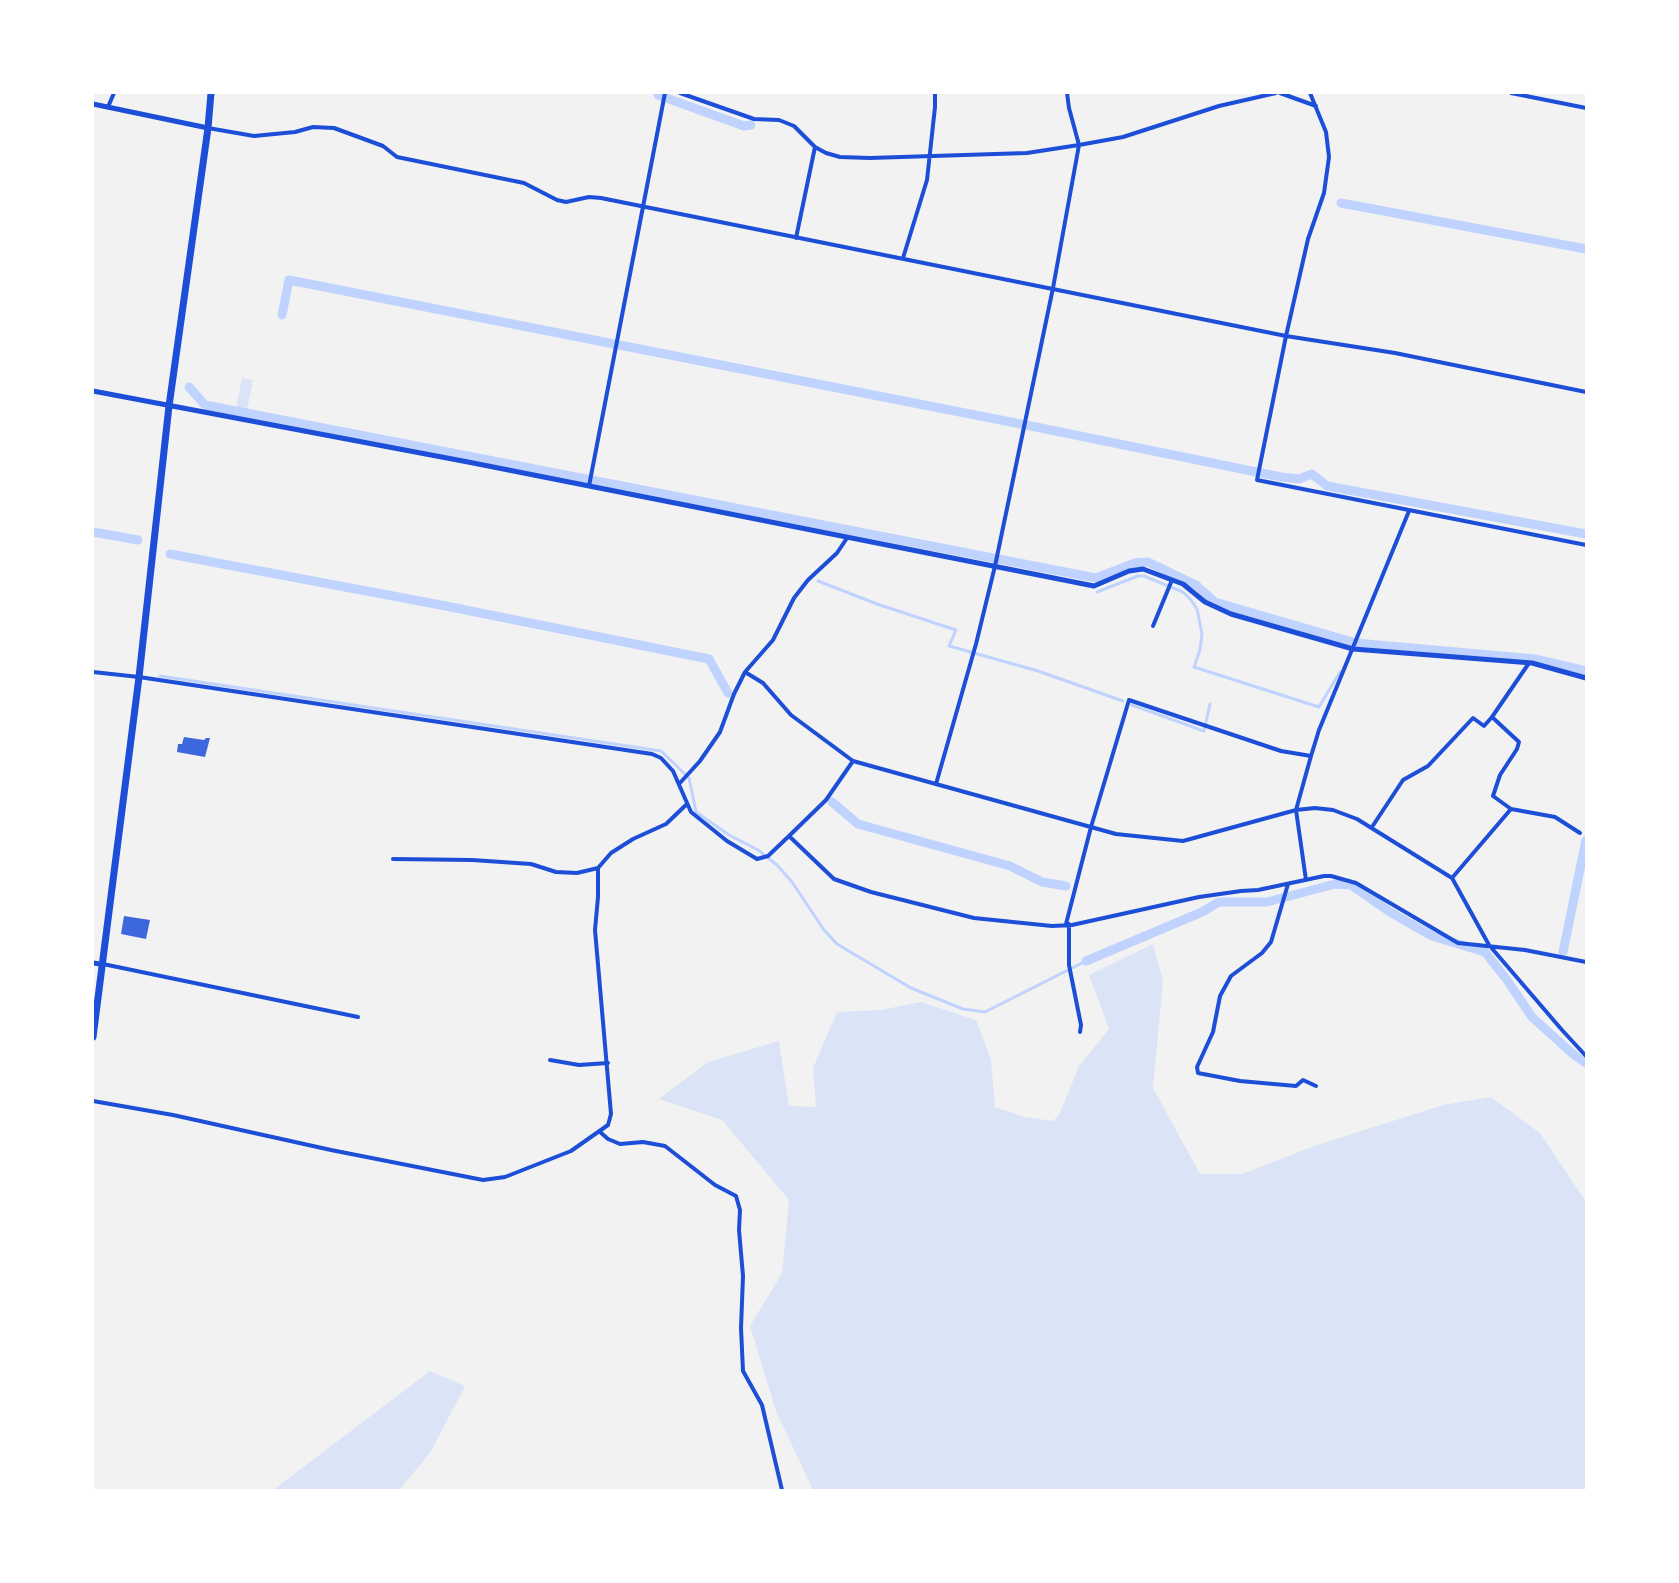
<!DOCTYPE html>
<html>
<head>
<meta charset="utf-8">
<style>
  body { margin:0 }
  #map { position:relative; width:1679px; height:1583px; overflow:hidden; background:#f2f2f2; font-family:Quicksand,sans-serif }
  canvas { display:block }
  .frame { position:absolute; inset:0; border:94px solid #fff; pointer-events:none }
</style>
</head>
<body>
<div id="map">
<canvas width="1679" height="1583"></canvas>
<div class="frame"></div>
</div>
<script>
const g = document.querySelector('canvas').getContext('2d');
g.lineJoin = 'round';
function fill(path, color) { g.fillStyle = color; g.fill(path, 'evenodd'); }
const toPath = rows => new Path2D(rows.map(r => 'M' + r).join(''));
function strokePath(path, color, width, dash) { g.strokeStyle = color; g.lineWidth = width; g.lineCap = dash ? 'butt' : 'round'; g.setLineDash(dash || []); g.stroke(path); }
fill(toPath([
  [242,378,253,380,247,410,236,408],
  [1153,944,1163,981,1153,1088,1200,1174,1242,1174,1317,1145,1443,1105,1491,1097,1540,1133,1586,1202,1586,1490,813,1490,776,1411,750,1326,782,1273,789,1200,722,1120,659,1099,708,1062,779,1041,789,1106,816,1107,813,1068,837,1012,881,1010,921,1002,976,1020,991,1059,995,1107,1025,1117,1053,1121,1059,1115,1079,1066,1109,1029,1089,975],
  [430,1371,465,1386,430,1453,399,1490,273,1490]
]), '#dbe4f7');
strokePath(toPath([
  [818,581,877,604,956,630,949,646,1038,671,1123,701],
  [1097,592,1138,576,1144,576,1183,592,1191,600,1197,609,1202,634,1200,650,1194,667,1319,707,1340,672],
  [160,676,661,751,689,778,696,812,729,835,758,850,777,865,792,882,824,930,837,944,911,988,963,1009,985,1012,1086,961],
  [1132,705,1204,731,1210,704]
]), '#bfd3fe', 3);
strokePath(toPath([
  [658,93,658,95,744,126,751,125],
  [1341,203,1586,249],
  [282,315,289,280,1031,426,1281,477,1299,479,1312,474,1327,486,1586,534],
  [189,387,205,405,1096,578,1135,563,1148,562,1196,585,1215,602,1356,643,1535,659,1586,671],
  [93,532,138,540],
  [170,554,446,606,709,659,728,693],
  [832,802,858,824,1010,866,1042,882,1066,886],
  [1563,952,1586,840],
  [1086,961,1202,912,1219,902,1267,902,1335,884,1351,885,1390,912,1432,936,1485,952,1507,980,1532,1017,1574,1055,1586,1063]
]), '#bfd3fe', 9);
fill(toPath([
  [184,737,204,740,206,738,210,738,205,757,177,752,178,744,182,744],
  [124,916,150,920,146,939,121,934]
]), '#3d67dc');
strokePath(toPath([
  [680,93,754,119,779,120,794,126,815,147,826,153,840,157,870,158,1027,153,1079,145,1123,137,1219,106,1276,93],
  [1280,93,1316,106],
  [1310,93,1326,132,1329,157,1324,193,1308,239,1286,336,1257,480,1586,545],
  [1511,93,1586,108],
  [108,107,114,93],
  [208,128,254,136,295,132,313,127,334,128,383,146,397,157,524,183,557,200,566,202,589,197,601,198,1286,336,1395,353,1586,392],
  [796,238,815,147],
  [903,258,927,180,935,107,935,93],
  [589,486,665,93],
  [1153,626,1172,580],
  [93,672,139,677,652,754,661,758,673,771,691,812,727,841,757,859,768,856,789,836,834,879,871,892,974,918,1052,926,1072,925,1199,897,1241,891,1258,890,1324,876,1331,876,1356,883,1458,943,1525,950,1586,962],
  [745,672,763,683,791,715,853,761,1116,834,1183,841,1296,810,1315,808,1333,810,1357,819,1452,878,1489,945,1562,1030,1586,1056],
  [1492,717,1529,663],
  [679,784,700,761,720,732,734,694,745,672,773,640,794,598,808,580,837,553,847,538],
  [936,784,976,644,995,566,1053,288,1079,145,1069,108,1067,93],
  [1372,827,1403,780,1428,766,1473,718,1484,726,1492,717,1519,742,1517,749,1500,775,1493,796,1511,809,1555,817,1580,833],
  [789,836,826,800,853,761],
  [393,859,472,860,531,864,556,872,577,873,598,868,611,853,633,839,666,824,687,804],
  [1452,878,1511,809],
  [1306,880,1296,810,1311,756,1319,730,1409,511],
  [1288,884,1271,942,1262,953,1231,976,1220,996,1213,1032,1197,1067,1198,1073,1240,1081,1296,1086,1303,1080,1316,1086],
  [1066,924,1091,827,1129,700,1281,751,1311,756],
  [1069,924,1069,965,1081,1025,1080,1032],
  [103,964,358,1017],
  [550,1060,579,1065,608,1063],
  [93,1101,173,1115,331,1150,483,1180,505,1177,571,1151,608,1125,611,1114,595,930,598,897,598,868],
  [599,1131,608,1139,620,1144,643,1142,665,1146,715,1185,736,1196,740,1210,739,1230,743,1276,741,1328,743,1371,762,1405,782,1490]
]), '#1d4ed8', 4);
strokePath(toPath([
  [93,391,468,462,1094,586,1129,571,1143,569,1183,584,1205,602,1231,614,1353,649,1532,663,1586,678],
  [93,963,101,964]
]), '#1d4ed8', 5);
strokePath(toPath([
  [93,104,208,128]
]), '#1d4ed8', 5);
strokePath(toPath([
  [93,1037,139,677,169,406,208,128,211,93]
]), '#1d4ed8', 7);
</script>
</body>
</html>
